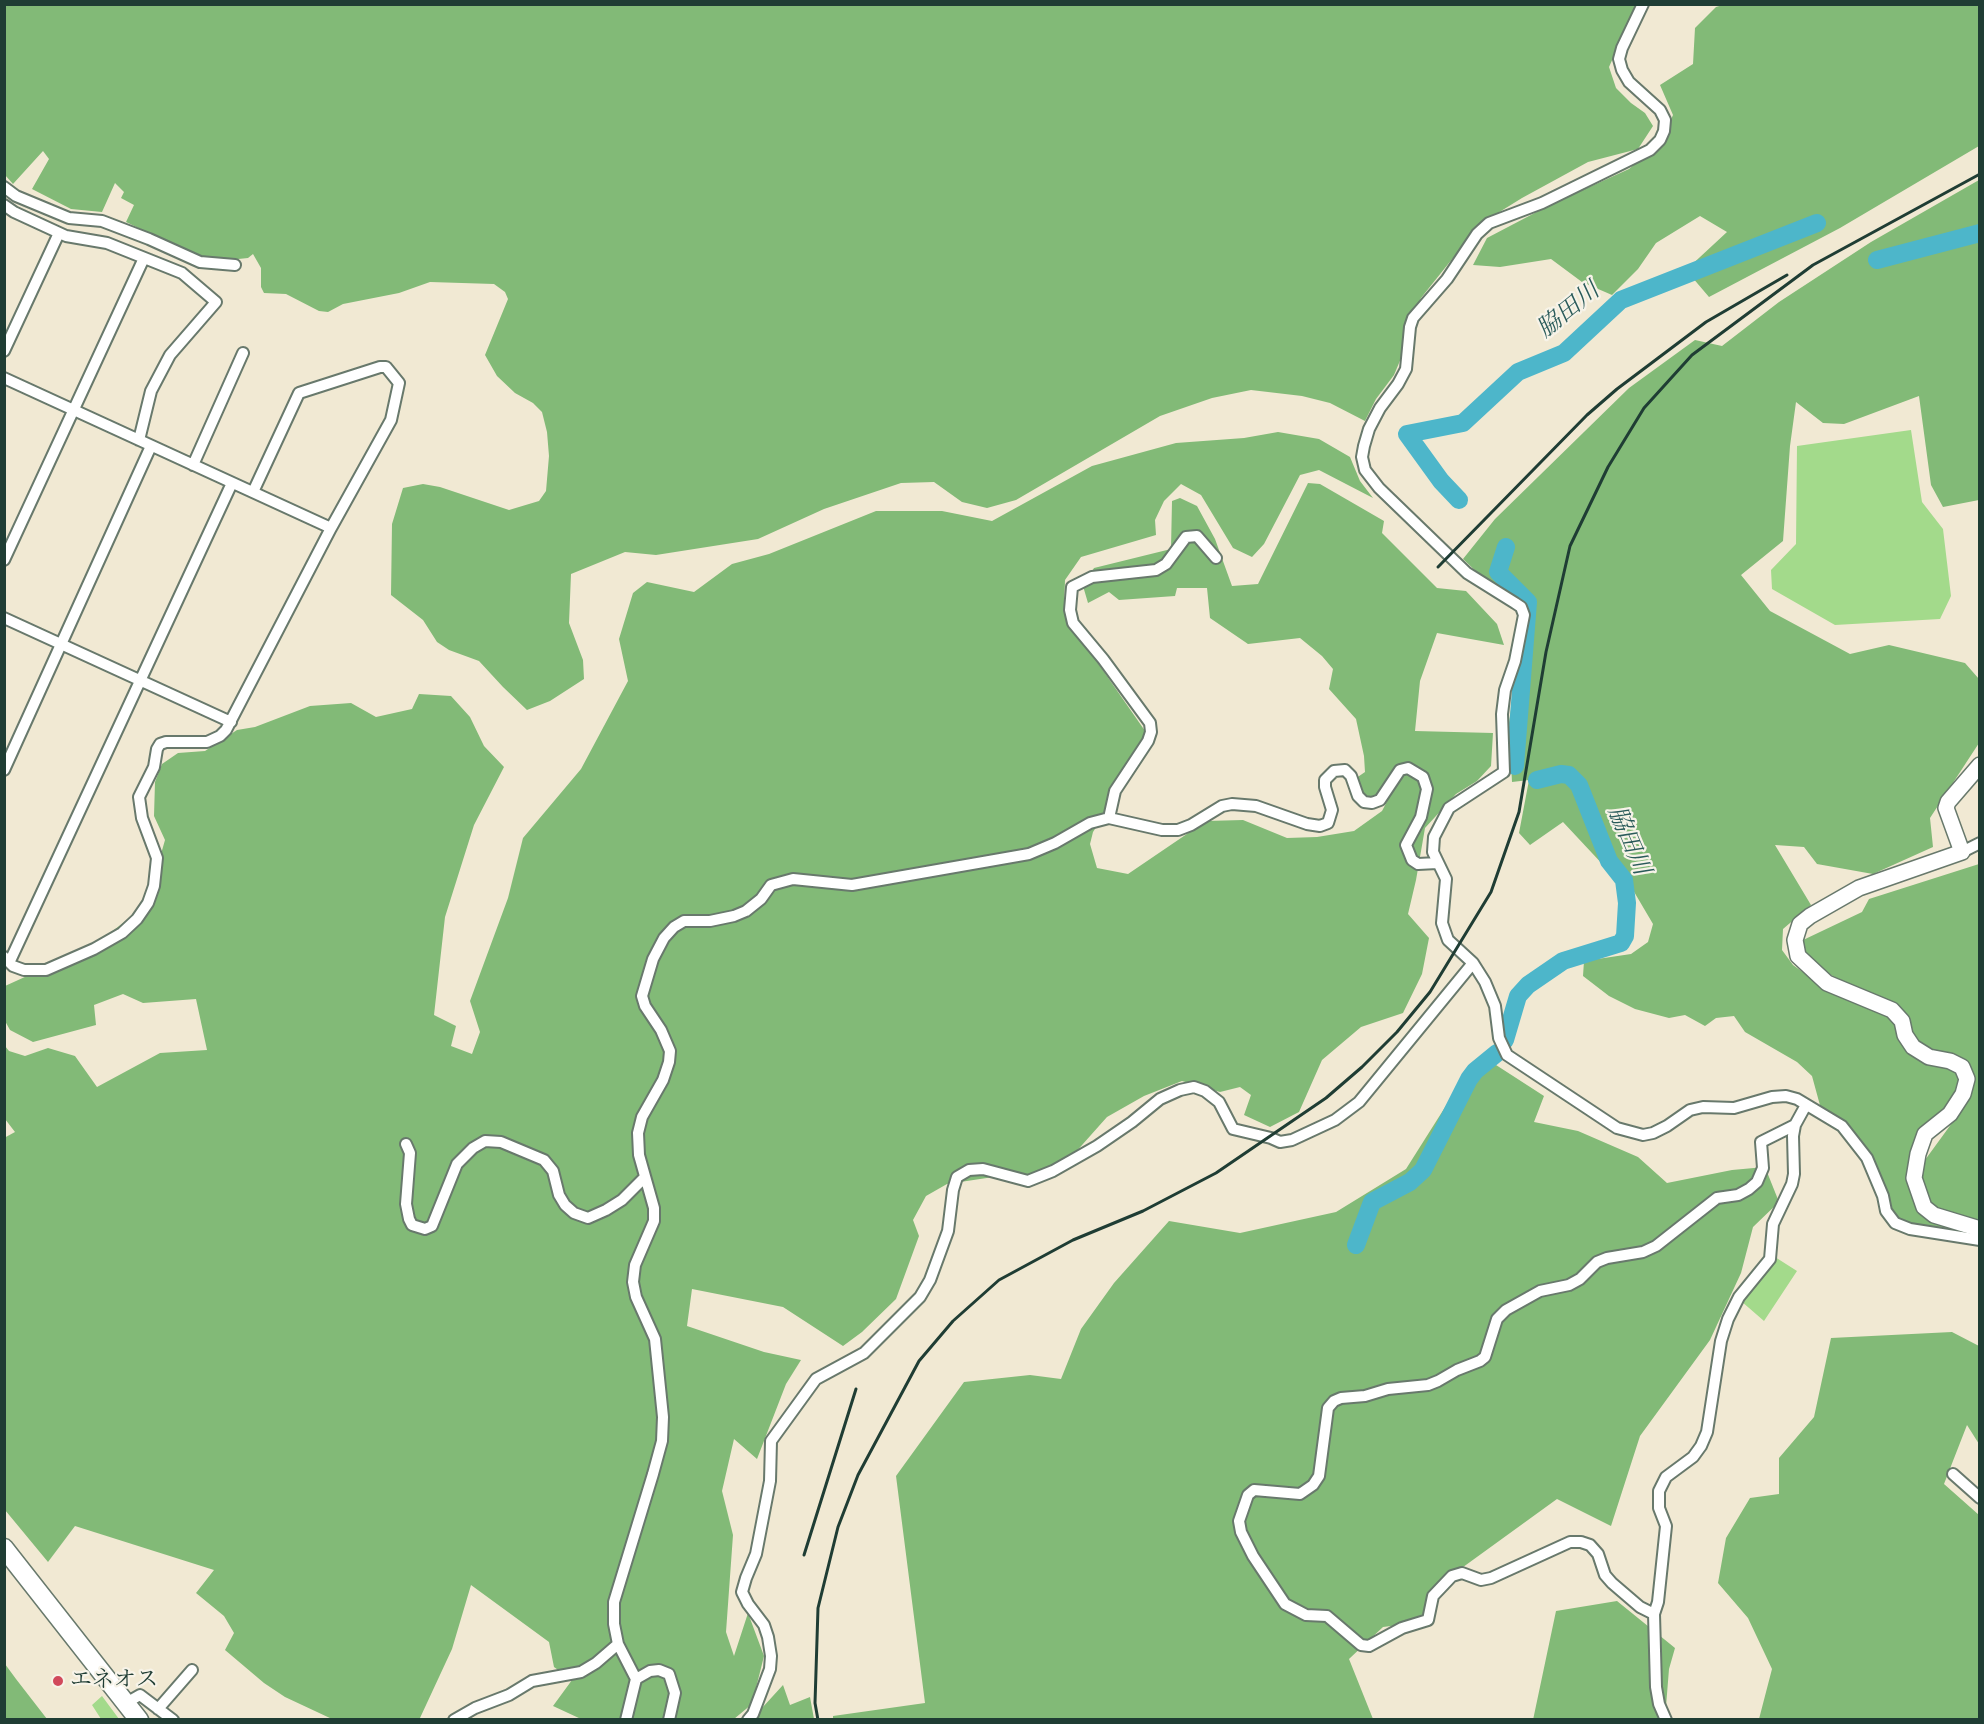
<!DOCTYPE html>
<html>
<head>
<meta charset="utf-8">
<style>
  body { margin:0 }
  #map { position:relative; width:1984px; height:1724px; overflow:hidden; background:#f1e9d3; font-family:"IM FELL French Canon",serif }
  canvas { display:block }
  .frame { position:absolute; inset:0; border:6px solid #1f3d34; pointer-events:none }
</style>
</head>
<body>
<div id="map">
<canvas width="1984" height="1724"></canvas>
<div class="frame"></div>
</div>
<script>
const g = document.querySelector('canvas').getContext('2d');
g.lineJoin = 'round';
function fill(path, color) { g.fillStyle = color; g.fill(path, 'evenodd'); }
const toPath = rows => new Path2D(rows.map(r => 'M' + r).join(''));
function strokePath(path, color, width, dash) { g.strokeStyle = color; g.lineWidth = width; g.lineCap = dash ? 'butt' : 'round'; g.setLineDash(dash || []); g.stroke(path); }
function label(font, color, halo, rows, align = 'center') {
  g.font = font + ' "IM FELL French Canon","Noto Serif JP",serif'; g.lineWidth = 4.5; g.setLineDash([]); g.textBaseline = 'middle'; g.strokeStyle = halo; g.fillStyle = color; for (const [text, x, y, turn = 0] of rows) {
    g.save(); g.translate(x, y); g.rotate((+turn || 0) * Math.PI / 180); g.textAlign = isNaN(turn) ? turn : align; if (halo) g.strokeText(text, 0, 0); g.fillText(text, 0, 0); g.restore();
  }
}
fill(toPath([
  [1911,430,1922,502,1943,529,1951,596,1940,619,1835,625,1772,589,1771,570,1796,544,1797,446],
  [1775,1257,1797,1271,1764,1321,1741,1301],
  [102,1696,119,1719,101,1719,92,1705]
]), '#a3da8b');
fill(toPath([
  [5,4,1637,5,1609,67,1616,88,1631,103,1645,113,1653,126,1638,149,1588,162,1522,198,1480,224,1421,298,1406,328,1404,351,1394,375,1376,399,1365,421,1330,403,1302,396,1251,390,1212,398,1160,416,1016,500,987,508,962,502,934,482,901,483,824,509,758,539,656,555,625,552,571,574,569,623,583,660,584,679,550,701,527,710,503,687,479,661,449,650,437,642,423,620,391,595,392,524,403,488,423,484,440,487,509,510,539,501,546,491,549,456,547,432,542,412,533,403,515,393,497,376,485,355,508,299,505,292,494,284,430,282,399,293,343,304,328,312,319,311,286,294,264,293,261,287,261,268,253,254,248,258,219,261,203,259,126,222,134,205,121,198,124,192,115,183,102,212,71,209,32,189,49,159,43,151,13,184,5,175],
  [1726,4,1979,5,1979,146,1840,228,1709,297,1686,270,1727,232,1700,216,1656,243,1638,269,1612,295,1582,282,1551,259,1500,267,1473,265,1487,238,1550,205,1629,169,1661,142,1673,115,1660,85,1693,64,1695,28,1716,7],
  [1979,180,1979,500,1943,507,1931,485,1919,396,1844,424,1823,423,1796,402,1790,446,1783,541,1741,575,1770,611,1850,654,1889,645,1965,663,1979,679,1979,743,1930,818,1933,847,1873,874,1817,864,1804,847,1775,845,1811,905,1783,929,1782,950,1793,965,1829,991,1891,1017,1896,1027,1941,1063,1961,1075,1962,1085,1950,1104,1922,1130,1914,1197,1976,1234,1903,1222,1891,1212,1869,1154,1821,1109,1812,1076,1797,1062,1745,1032,1734,1016,1716,1018,1705,1026,1685,1015,1669,1018,1635,1009,1609,996,1583,976,1584,961,1631,954,1648,942,1653,924,1633,890,1606,868,1563,822,1530,845,1519,833,1529,780,1512,782,1509,723,1525,618,1463,559,1495,519,1629,388,1695,340,1722,346,1779,302,1871,242],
  [1278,432,1319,439,1350,457,1360,481,1373,498,1319,470,1300,475,1264,544,1252,557,1233,548,1201,495,1181,484,1164,501,1155,520,1156,535,1081,557,1065,580,1064,610,1093,656,1152,741,1093,832,1090,844,1097,868,1128,874,1206,821,1243,820,1287,838,1317,837,1354,831,1382,811,1393,790,1389,784,1366,807,1349,783,1365,772,1364,756,1356,719,1329,689,1333,669,1322,656,1300,638,1248,644,1210,618,1207,588,1177,588,1175,596,1119,600,1109,592,1088,603,1083,586,1094,568,1171,549,1172,501,1180,498,1197,506,1215,539,1232,586,1258,584,1308,483,1320,484,1384,521,1382,533,1437,588,1466,591,1497,624,1504,645,1437,633,1420,681,1415,731,1493,733,1491,766,1477,781,1456,794,1425,828,1416,880,1408,914,1429,938,1422,974,1403,1013,1361,1027,1322,1060,1299,1112,1270,1127,1244,1115,1251,1095,1240,1087,1220,1092,1182,1081,1144,1096,1107,1117,1058,1172,1039,1179,1000,1176,947,1184,926,1196,913,1220,919,1236,896,1299,862,1332,843,1346,783,1307,692,1289,687,1326,764,1352,801,1360,786,1384,757,1459,734,1439,722,1491,733,1535,726,1632,734,1656,748,1613,764,1656,752,1704,734,1719,581,1719,553,1706,572,1680,554,1667,549,1642,471,1585,452,1649,420,1718,332,1719,285,1697,264,1683,225,1650,234,1633,224,1616,196,1593,214,1570,75,1526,48,1562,5,1510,4,1138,15,1132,5,1119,5,1046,9,1051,25,1056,48,1048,75,1056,97,1087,160,1053,207,1050,196,999,143,1003,123,994,94,1005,96,1025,33,1042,10,1030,5,1021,5,986,93,946,136,913,153,882,165,840,154,816,155,782,162,764,178,753,205,751,237,730,255,727,310,706,351,703,376,717,412,709,419,694,451,696,470,717,484,746,504,767,474,825,445,917,434,1015,456,1026,451,1046,472,1054,480,1032,470,1001,508,898,523,838,581,769,628,681,619,639,633,593,647,582,694,592,732,564,769,554,876,511,942,511,992,521,1092,466,1176,443,1244,438],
  [1979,864,1979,1225,1937,1210,1925,1195,1921,1178,1925,1160,1960,1112,1967,1067,1914,1041,1895,1006,1878,996,1851,986,1815,966,1801,954,1801,941,1862,912,1869,899],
  [1496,1065,1544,1096,1534,1122,1578,1131,1638,1157,1667,1183,1732,1170,1765,1167,1779,1202,1753,1227,1741,1273,1710,1340,1640,1436,1611,1526,1557,1499,1459,1570,1415,1623,1383,1627,1349,1659,1373,1719,833,1720,833,1716,925,1703,896,1476,964,1382,1030,1375,1061,1379,1081,1329,1114,1283,1169,1221,1240,1233,1336,1212,1406,1169,1466,1074],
  [1952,1332,1979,1346,1979,1444,1967,1425,1944,1484,1979,1515,1979,1719,1759,1719,1772,1669,1748,1618,1718,1583,1726,1538,1750,1498,1779,1494,1779,1458,1814,1417,1831,1338],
  [1617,1601,1675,1648,1669,1669,1665,1719,1533,1720,1556,1611],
  [5,1664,16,1679,47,1719,5,1719],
  [783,1685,790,1705,810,1697,814,1719,751,1720]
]), '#82ba77');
strokePath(toPath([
  [1877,260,1980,233],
  [1459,500,1441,481,1407,434,1463,423,1518,372,1564,353,1621,300,1817,223],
  [1506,547,1498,572,1528,602,1515,766],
  [1505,1040,1518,996,1528,985,1563,961,1621,943,1625,936,1627,903,1624,880,1609,861,1579,785,1569,775,1561,774,1537,780],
  [1356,1245,1372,1202,1410,1182,1423,1170,1469,1079,1475,1071,1497,1053]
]), '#4db6ca', 18);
const street = toPath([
  [1643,4,1622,48,1619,59,1622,70,1629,82,1660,110,1665,120,1664,131,1660,140,1650,150,1542,203,1489,223,1477,234,1447,279,1413,318,1410,327,1406,369,1398,384,1380,408,1369,429,1364,446,1362,457,1365,470,1379,488,1467,573,1515,603,1521,607,1524,615,1515,661,1505,690,1502,714,1504,772,1449,808,1434,837,1433,852,1446,879,1442,923,1448,940,1473,963,1485,982,1495,1006,1499,1038,1507,1055,1617,1128,1643,1135,1653,1133,1667,1126,1690,1110,1703,1107,1734,1108,1772,1097,1786,1096,1797,1099,1842,1126,1867,1158,1883,1196,1886,1211,1895,1223,1910,1229,1980,1240],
  [4,187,16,196,69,218,102,221,149,239,200,262,235,265],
  [4,205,14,212,66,236,107,243,182,273,216,302,170,355,151,391,139,440],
  [4,351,59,233],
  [4,378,331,528,226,730,220,736,207,742,166,742,160,744,157,749,154,767,139,797,142,818,157,858,154,886,148,903,137,919,122,933,94,949,46,970,24,970,13,966,4,957],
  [193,465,243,353],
  [253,492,299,393,380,367,386,367,399,383,391,420,331,528],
  [4,560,144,258],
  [4,618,231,722],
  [4,770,151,446],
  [1109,818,1115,791,1148,741,1151,732,1150,723,1103,659,1073,623,1070,610,1072,587,1092,577,1156,570,1166,564,1186,537,1197,536,1216,558],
  [1962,852,1980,843],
  [10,961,232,483],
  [406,1144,410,1153,406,1204,409,1219,412,1225,425,1229,432,1226,457,1164,473,1148,485,1141,501,1142,544,1160,553,1171,559,1195,565,1205,574,1213,588,1218,606,1210,622,1200,645,1177],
  [1953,1474,1980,1498],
  [1654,1614,1640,1607,1612,1583,1605,1575,1598,1554,1590,1545,1581,1542,1570,1542,1491,1578,1481,1580,1462,1573,1452,1576,1433,1596,1428,1620,1402,1628,1369,1646,1361,1645,1327,1616,1306,1615,1285,1604,1253,1556,1241,1532,1239,1521,1248,1495,1254,1490,1300,1494,1313,1485,1319,1476,1328,1408,1334,1401,1341,1398,1365,1396,1388,1389,1428,1385,1438,1381,1457,1370,1480,1361,1485,1357,1497,1319,1506,1310,1540,1291,1569,1285,1580,1279,1597,1262,1607,1258,1643,1252,1656,1246,1717,1198,1738,1195,1749,1189,1757,1182,1763,1168,1761,1142,1795,1125],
  [636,1679,650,1671,659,1670,669,1674,675,1693,669,1720],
  [126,1703,140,1695,173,1720],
  [158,1709,192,1670],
  [454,1720,475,1708,509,1695,532,1681,581,1672,596,1663,618,1644],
  [626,1720,636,1679,618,1644,614,1624,614,1602,653,1474,662,1441,663,1417,655,1339,636,1297,633,1282,635,1265,654,1221,654,1208,639,1155,638,1133,642,1117,663,1080,669,1062,670,1051,661,1030,645,1006,642,996,653,959,664,938,674,927,684,921,710,921,734,916,746,911,761,899,771,885,793,879,852,885,1029,854,1055,843,1090,823,1109,818,1162,830,1178,830,1191,825,1222,806,1232,804,1256,806,1307,824,1320,826,1328,823,1332,810,1325,787,1325,780,1334,771,1345,770,1351,776,1358,796,1364,802,1372,803,1380,800,1400,770,1408,768,1423,777,1427,789,1421,817,1406,845,1412,860,1418,864,1437,863],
  [748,1720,753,1714,770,1669,771,1656,768,1637,764,1625,748,1604,742,1592,746,1578,756,1554,770,1481,771,1441,816,1379,864,1353,920,1297,930,1280,948,1231,953,1190,957,1177,969,1170,983,1169,1028,1181,1053,1171,1097,1146,1132,1122,1160,1099,1180,1090,1194,1087,1205,1091,1219,1102,1233,1129,1271,1138,1280,1142,1292,1140,1335,1120,1359,1102,1473,963],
  [1666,1720,1659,1704,1656,1687,1654,1614,1658,1602,1666,1526,1659,1508,1659,1491,1666,1477,1693,1457,1701,1446,1707,1432,1721,1341,1728,1319,1739,1297,1770,1259,1773,1224,1792,1184,1794,1174,1793,1136,1795,1125,1806,1105]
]);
const secondary = toPath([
  [1980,765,1948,802,1946,808,1962,852,1859,888,1810,916,1800,924,1795,940,1798,956,1827,983,1892,1010,1902,1021,1905,1035,1913,1047,1929,1057,1950,1061,1962,1067,1967,1079,1963,1094,1950,1114,1925,1134,1918,1154,1914,1178,1924,1207,1934,1215,1980,1229]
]);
const primary = toPath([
  [4,1548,139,1720]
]);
strokePath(street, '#68796c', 14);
strokePath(secondary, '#68796c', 18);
strokePath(primary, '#68796c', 21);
strokePath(street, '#fff', 10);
strokePath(secondary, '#fff', 15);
strokePath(primary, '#fff', 18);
strokePath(toPath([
  [1438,567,1587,415,1617,389,1706,322,1787,275],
  [804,1555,856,1389],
  [818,1720,815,1703,818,1608,838,1527,858,1475,919,1361,953,1321,999,1280,1073,1240,1143,1211,1216,1173,1326,1098,1362,1067,1397,1032,1430,992,1491,892,1519,812,1546,652,1570,546,1608,467,1644,408,1692,355,1813,265,1980,174]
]), '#1f3d34', 3);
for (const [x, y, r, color] of [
  [58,1681,6,"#d1495b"]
]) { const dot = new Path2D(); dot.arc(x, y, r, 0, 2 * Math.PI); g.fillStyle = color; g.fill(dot); strokePath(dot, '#f7f3e8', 2); }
label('22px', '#1f3d34', '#f7f3e8', [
  ["エネオス",70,1681]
], 'left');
label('italic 24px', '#2a5b5a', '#f7f3e8', [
  ["脇田川",1569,311,-39],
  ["脇田川",1628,841,67]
]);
</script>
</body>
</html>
